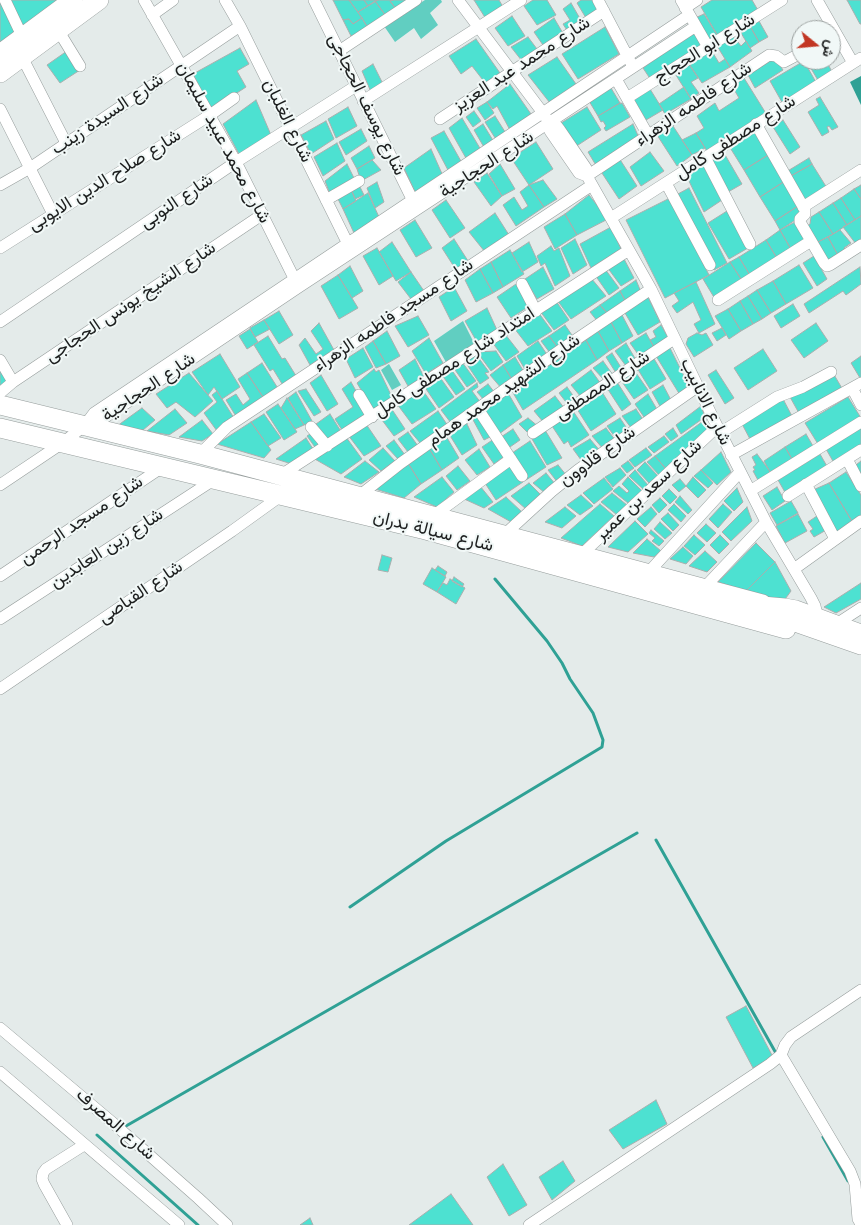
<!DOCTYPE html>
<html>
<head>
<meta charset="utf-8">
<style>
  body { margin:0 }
  #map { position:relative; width:861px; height:1225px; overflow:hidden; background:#e4ebea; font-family:Jost,Vazirmatn,sans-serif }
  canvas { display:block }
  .north { position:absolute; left:791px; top:20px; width:50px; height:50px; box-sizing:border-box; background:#f1f8f7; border:1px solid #9ca1a0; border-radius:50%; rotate:107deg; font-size:14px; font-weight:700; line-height:20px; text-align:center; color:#1c1e1e }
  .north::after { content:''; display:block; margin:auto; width:18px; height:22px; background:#c23623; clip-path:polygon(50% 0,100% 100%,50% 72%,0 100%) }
</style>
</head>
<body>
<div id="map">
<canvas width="861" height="1225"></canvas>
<div class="north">ش</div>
</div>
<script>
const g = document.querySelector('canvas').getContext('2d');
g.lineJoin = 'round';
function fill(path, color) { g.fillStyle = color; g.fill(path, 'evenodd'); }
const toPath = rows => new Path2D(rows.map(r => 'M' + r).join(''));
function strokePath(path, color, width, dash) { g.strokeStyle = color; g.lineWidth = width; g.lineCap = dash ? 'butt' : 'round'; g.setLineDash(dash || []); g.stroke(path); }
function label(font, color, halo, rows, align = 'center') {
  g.font = font + ' Jost,Vazirmatn,sans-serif'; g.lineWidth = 4; g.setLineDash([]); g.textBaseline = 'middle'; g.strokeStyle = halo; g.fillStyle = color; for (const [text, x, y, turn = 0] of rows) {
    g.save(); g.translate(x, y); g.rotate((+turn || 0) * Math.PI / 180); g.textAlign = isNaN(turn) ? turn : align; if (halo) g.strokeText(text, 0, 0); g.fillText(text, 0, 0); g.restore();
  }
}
fill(toPath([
  [425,0,441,0,442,2,430,13,438,25,421,39,414,28,395,42,384,26],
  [463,321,475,345,447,364,434,341],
  [389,364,401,385,392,390,381,370]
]), '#61cec1');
fill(toPath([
  [861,76,861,105,850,82]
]), '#2fa195');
strokePath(toPath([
  [656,840,777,1055],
  [350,907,446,841,602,747,603,740,593,713,570,679,562,663,547,641,495,579],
  [126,1126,637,833],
  [97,1135,198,1225],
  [823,1137,848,1181]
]), '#2fa195', 3);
const building = toPath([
  [0,0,18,37,0,48,0,0],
  [11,0,68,0,25,32,11,0],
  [333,0,349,0,362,18,353,24,349,19,343,20,333,0],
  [349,0,364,0,368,6,358,12,349,0],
  [364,0,378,0,368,6,364,0],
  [378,0,393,0,390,1,396,9,386,16,375,1,378,0],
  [393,0,405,0,406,1,396,9,390,1,393,0],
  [474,0,499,0,503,7,486,19,474,0],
  [533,0,547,0,556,15,537,25,524,6,533,0],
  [581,0,593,0,598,11,586,18,577,3,581,0],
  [712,0,752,0,759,12,719,38,701,7,712,0],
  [847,0,861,0,861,24,860,24,847,0],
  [375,1,386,16,368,28,358,12,375,1],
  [571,3,582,22,568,32,563,24,570,20,563,9,571,3],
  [704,14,719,38,709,44,695,18,704,14],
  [512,16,525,36,508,46,495,28,512,16],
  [362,18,368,28,351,36,343,20,349,19,353,24,362,18],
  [554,18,564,35,545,48,534,32,554,18],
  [759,21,768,37,759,42,750,26,759,21],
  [750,26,759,42,750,48,741,33,750,26],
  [605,27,619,54,578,79,562,54,605,27],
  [694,29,703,44,651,80,643,68,694,29],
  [732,34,741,46,746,41,752,51,730,67,717,46,732,34],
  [528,37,537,49,522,61,511,47,528,37],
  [476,39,500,73,486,84,472,66,461,74,449,56,476,39],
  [240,48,249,64,237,71,246,87,211,110,193,74,240,48],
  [710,48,719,63,725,59,730,67,702,83,689,64,710,48],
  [67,51,80,70,60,83,47,65,67,51],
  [557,57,576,84,550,103,528,75,557,57],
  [775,58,783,70,755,88,748,75,775,58],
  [806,60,826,60,833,74,819,82,806,60],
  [804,61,817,84,783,104,770,81,804,61],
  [373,64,383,84,371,92,362,71,373,64],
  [689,64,698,78,691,82,699,93,691,99,674,72,689,64],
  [744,78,767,115,708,153,696,133,704,128,697,116,715,103,719,111,739,98,732,86,744,78],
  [510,84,531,114,510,130,497,106,493,109,487,102,510,84],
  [684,87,691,99,665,114,659,104,684,87],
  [611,88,620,103,598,116,589,101,611,88],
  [650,89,663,110,646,120,634,100,650,89],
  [820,97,838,127,832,130,829,126,827,127,829,132,822,136,808,112,819,105,816,99,820,97],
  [256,100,271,135,240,156,223,124,256,100],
  [487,102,494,113,485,120,477,108,487,102],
  [620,103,620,104,622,103,630,117,606,131,604,128,606,126,603,121,601,122,598,116,620,103],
  [348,107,357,126,336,138,328,119,348,107],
  [587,107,601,130,575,147,561,123,587,107],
  [474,111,481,121,473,127,466,117,474,111],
  [495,116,507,135,497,141,485,122,495,116],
  [462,118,481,150,467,160,449,128,462,118],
  [783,120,800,147,790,154,773,127,783,120],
  [326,121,334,139,311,154,301,135,326,121],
  [483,124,494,142,485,149,474,130,483,124],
  [633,124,639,138,597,167,588,152,633,124],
  [673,126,692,155,677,166,657,135,673,126],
  [361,129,367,141,346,155,339,142,361,129],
  [444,131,462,163,449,172,431,138,444,131],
  [754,131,768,155,744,170,729,146,754,131],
  [696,133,705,148,692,155,682,140,696,133],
  [536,142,553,169,529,185,511,158,536,142],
  [337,143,345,161,323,176,314,157,337,143],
  [369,146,375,158,357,169,351,158,369,146],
  [431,149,443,176,416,194,404,168,431,149],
  [650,152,664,171,641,186,630,167,650,152],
  [724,153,742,184,728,192,710,161,724,153],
  [768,155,785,181,760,197,744,170,768,155],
  [619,158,637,186,619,199,600,170,619,158],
  [809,158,812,164,789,177,786,172,809,158],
  [372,160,381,170,361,181,357,169,372,160],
  [704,163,722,200,704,212,686,175,704,163],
  [347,164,354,178,330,194,325,181,347,164],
  [500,164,515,189,502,196,489,174,500,164],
  [812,164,827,188,803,203,789,177,812,164],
  [487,173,502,196,491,206,474,182,487,173],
  [543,180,557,199,544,207,529,185,543,180],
  [785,181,798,206,775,221,760,197,785,181],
  [377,182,384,202,375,208,367,188,377,182],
  [359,185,364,195,355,199,351,189,359,185],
  [529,185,544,207,516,226,503,205,514,197,522,210,528,206,520,192,529,185],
  [861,185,861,199,854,189,861,185],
  [689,188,727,263,714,270,676,195,689,188],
  [351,189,356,201,343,209,337,197,351,189],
  [854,189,861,199,861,216,855,220,841,198,854,189],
  [368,193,379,217,354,233,343,209,368,193],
  [589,195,608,219,577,235,565,214,589,195],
  [670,198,709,275,665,298,626,220,670,198],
  [841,198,855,220,847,225,833,203,841,198],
  [446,200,465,228,450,238,432,210,446,200],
  [833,203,847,225,833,234,819,212,833,203],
  [798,206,803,215,780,230,775,221,798,206],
  [727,211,748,248,729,259,708,223,727,211],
  [819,212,833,234,816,243,806,227,810,224,811,217,819,212],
  [495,213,509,235,485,252,469,232,495,213],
  [565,214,577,235,555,249,544,227,565,214],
  [861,216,861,241,856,244,843,227,861,216],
  [415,220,432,248,416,257,400,230,415,220],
  [795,222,807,242,792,251,780,230,795,222],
  [611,227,621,249,591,268,580,244,611,227],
  [780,230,792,251,778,260,766,240,780,230],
  [840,230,851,243,844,248,846,251,839,257,828,237,840,230],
  [828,237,839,257,827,264,816,243,828,237],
  [454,239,470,264,458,273,442,248,454,239],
  [575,239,587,265,573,274,561,248,575,239],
  [766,240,778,260,751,277,739,257,766,240],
  [392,242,411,272,396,281,379,252,392,242],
  [529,242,538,262,522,272,512,253,529,242],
  [551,246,554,251,559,248,570,276,555,286,545,263,541,266,537,256,551,246],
  [377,248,393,276,379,285,363,256,377,248],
  [510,250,524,274,503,287,491,262,510,250],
  [814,256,827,279,817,286,803,263,814,256],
  [623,257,634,278,621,286,607,267,623,257],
  [739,257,751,277,743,282,730,262,739,257],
  [491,262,503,287,493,293,480,269,491,262],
  [730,262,743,282,715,299,703,279,730,262],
  [799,265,813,288,786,304,773,281,799,265],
  [350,266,363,291,352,298,338,275,350,266],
  [543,267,554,289,537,299,525,279,543,267],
  [860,267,861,284,846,295,843,291,809,313,804,304,860,267],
  [480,269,493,293,476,302,465,280,480,269],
  [605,269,619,288,609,295,595,275,605,269],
  [411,272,424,291,411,299,398,282,411,272],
  [338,275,358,308,339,319,321,286,338,275],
  [591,278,606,296,571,319,557,300,591,278],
  [636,280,641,292,626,302,620,291,636,280],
  [773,281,786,304,771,313,757,290,773,281],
  [519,282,531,305,511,318,497,297,519,282],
  [696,282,715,324,699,333,694,324,701,320,693,302,677,313,672,306,679,301,674,293,696,282],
  [454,287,467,311,451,321,439,297,454,287],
  [757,290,771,313,762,319,748,296,757,290],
  [620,291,626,302,608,314,600,305,620,291],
  [748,296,762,319,753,324,740,301,748,296],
  [648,297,660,322,638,335,625,313,648,297],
  [556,301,569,320,554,330,540,311,556,301],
  [740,301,753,324,741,331,728,309,740,301],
  [793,304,800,316,781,328,774,316,793,304],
  [600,305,608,314,598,322,590,312,600,305],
  [487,308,497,330,477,342,465,321,487,308],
  [728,309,741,331,729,339,715,316,728,309],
  [279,311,293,335,279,344,264,320,279,311],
  [538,312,552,331,528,346,514,328,538,312],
  [622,315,633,336,622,343,611,322,622,315],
  [418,316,429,335,408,347,395,326,418,316],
  [264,320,270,329,255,337,250,328,264,320],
  [611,322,622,343,609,351,598,331,611,322],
  [319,323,334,350,310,365,299,345,305,338,316,354,323,349,311,331,319,323],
  [816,323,828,341,804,358,791,340,816,323],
  [565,325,574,338,558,348,549,336,565,325],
  [661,325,669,339,654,347,650,340,656,337,653,331,661,325],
  [722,328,726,335,717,341,712,333,722,328],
  [250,329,258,342,247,349,239,336,250,329],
  [387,331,400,356,386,364,373,341,387,331],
  [598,331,609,351,597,360,586,340,598,331],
  [646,333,654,347,640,357,630,343,646,333],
  [697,333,702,335,706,333,713,345,694,357,686,344,688,338,697,333],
  [505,334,519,352,506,361,492,342,505,334],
  [268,336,282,359,285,358,298,379,284,387,273,369,270,371,254,345,268,336],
  [549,336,558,348,550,353,541,341,549,336],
  [429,338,443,363,426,374,412,351,429,338],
  [586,340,597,360,523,410,512,391,586,340],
  [373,341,386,364,376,368,365,347,373,341],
  [538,341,548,356,526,371,517,356,538,341],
  [626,343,636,360,626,366,615,351,626,343],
  [669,346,690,388,680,395,656,356,669,346],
  [363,348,373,367,355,378,346,359,363,348],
  [763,349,777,371,748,390,734,368,763,349],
  [496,351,503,362,491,371,477,352,496,351],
  [475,353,489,372,485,373,489,378,480,384,464,360,475,353],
  [612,353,622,369,616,373,606,357,612,353],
  [220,354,240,387,222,399,214,387,208,395,192,372,220,354],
  [861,356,861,377,860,378,851,363,861,356],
  [515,357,524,372,513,381,503,365,515,357],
  [653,357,666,379,650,389,637,368,653,357],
  [415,359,424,377,408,386,399,370,415,359],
  [603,361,613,375,605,381,593,368,603,361],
  [462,362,476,381,467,387,453,367,462,362],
  [262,363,279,390,265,400,247,373,262,363],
  [503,365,513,381,502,389,490,375,503,365],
  [0,368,9,383,0,388,0,368],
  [374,369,376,372,379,370,392,397,373,410,357,383,374,369],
  [451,369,465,389,456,395,442,375,451,369],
  [591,370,601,384,581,397,571,385,591,370],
  [634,370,648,390,634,399,620,379,634,370],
  [716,370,734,398,725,404,708,375,716,370],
  [189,373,213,401,195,417,176,402,167,408,156,394,189,373],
  [247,373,265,400,237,418,226,400,236,394,243,405,250,399,238,379,247,373],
  [833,373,843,390,800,415,790,397,833,373],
  [321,375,338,404,327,411,310,383,321,375],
  [439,376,454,397,439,408,424,386,439,376],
  [351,382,368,412,342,430,335,419,353,407,342,389,351,382],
  [617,382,631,404,622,411,607,388,617,382],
  [477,383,478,387,472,391,481,403,451,423,441,410,477,383],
  [488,384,495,393,484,400,477,392,488,384],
  [663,385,671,400,661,408,652,392,663,385],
  [567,387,577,401,569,406,559,393,567,387],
  [421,388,436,409,412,424,397,404,421,388],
  [306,389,321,412,314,416,298,391,306,389],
  [217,391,234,418,217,431,204,413,217,402,212,395,217,391],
  [296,392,312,421,304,425,288,398,296,392],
  [602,392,616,414,591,431,577,409,602,392],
  [508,393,522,417,499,434,484,410,508,393],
  [648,394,658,411,646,420,635,404,648,394],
  [555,396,565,409,544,423,534,411,555,396],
  [848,397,861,418,818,444,805,423,848,397],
  [287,398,304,425,295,429,281,408,287,398],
  [783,399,793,418,751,441,742,424,783,399],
  [278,404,297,432,284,440,266,412,278,404],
  [701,406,705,417,681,434,676,425,701,406],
  [142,408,155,420,143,430,117,426,142,408],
  [391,408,405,429,394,436,379,416,391,408],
  [175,409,187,423,169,435,147,431,175,409],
  [636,409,644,421,632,429,622,416,636,409],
  [438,411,448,426,421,444,410,431,438,411],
  [573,411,589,435,571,447,568,441,564,444,552,426,573,411],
  [479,413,494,435,484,440,472,418,479,413],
  [264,414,281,438,268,446,251,422,264,414],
  [330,414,342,433,330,442,316,424,330,414],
  [528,418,539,427,529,434,519,424,528,418],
  [620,418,630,433,617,440,607,426,620,418],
  [706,419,708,430,666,469,655,456,706,419],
  [202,420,213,434,202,441,179,437,202,420],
  [251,422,271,450,264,458,217,444,251,422],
  [466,422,477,445,462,455,449,434,466,422],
  [366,424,381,446,364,456,348,435,366,424],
  [606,428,616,441,604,450,592,436,606,428],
  [673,428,678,436,671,441,665,434,673,428],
  [861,428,861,447,834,463,826,449,861,428],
  [513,429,520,440,507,449,501,437,513,429],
  [545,430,562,458,547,465,532,439,545,430],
  [313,432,323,446,317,450,307,436,313,432],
  [408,432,418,446,408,452,398,439,408,432],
  [806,434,813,446,792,459,785,447,806,434],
  [446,436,459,458,442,470,429,448,446,436],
  [664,436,669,442,654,453,648,447,664,436],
  [346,437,362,459,341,474,313,458,346,437],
  [306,438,315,452,295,465,276,459,306,438],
  [494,439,505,456,494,464,482,447,494,439],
  [590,439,601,452,584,464,573,449,590,439],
  [394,440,405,455,398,459,386,446,394,440],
  [530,441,546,467,526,480,509,455,530,441],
  [785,447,792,459,770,472,764,461,785,447],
  [383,448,395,461,381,471,369,460,383,448],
  [429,448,442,470,421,484,408,463,429,448],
  [646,448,652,455,635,467,629,460,646,448],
  [479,449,490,467,477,475,465,460,479,449],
  [721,452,731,472,717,485,701,470,721,452],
  [757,454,772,474,759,482,753,471,755,470,753,467,756,465,752,457,757,454],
  [820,454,828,468,786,494,778,480,820,454],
  [655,456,666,469,659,475,647,462,655,456],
  [365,461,379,472,361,484,344,477,365,461],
  [628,461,634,468,627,473,621,466,628,461],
  [861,461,861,483,852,468,861,461],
  [645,462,658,476,649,483,637,470,645,462],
  [408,463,421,484,404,498,372,488,408,463],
  [512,464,523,482,496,500,485,483,512,464],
  [558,465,567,476,558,483,548,470,558,465],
  [458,466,470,481,457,490,446,476,458,466],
  [620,468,626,475,613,487,605,477,620,468],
  [635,470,648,485,643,489,629,476,635,470],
  [701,470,713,483,708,488,694,476,701,470],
  [846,472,861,495,861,517,853,523,829,483,846,472],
  [546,473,556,485,545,493,533,483,546,473],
  [442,477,454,492,437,507,414,497,442,477],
  [628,477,642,491,628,503,613,491,619,486,627,493,629,491,622,484,628,477],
  [693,477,706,490,698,498,686,486,693,477],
  [604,478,613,489,594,504,583,493,604,478],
  [680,479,686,486,679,492,672,485,680,479],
  [529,483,541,495,526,509,511,496,529,483],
  [829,483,853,523,835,537,813,490,829,483],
  [480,486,493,502,484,508,462,498,480,486],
  [777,487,785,501,772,510,763,496,777,487],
  [737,488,743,502,734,511,724,501,737,488],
  [669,489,677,497,670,504,662,496,669,489],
  [612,493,627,505,617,515,601,502,612,493],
  [581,495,593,506,580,515,567,505,581,495],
  [680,496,692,510,688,514,675,502,680,496],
  [506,497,523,513,513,523,488,509,506,497],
  [660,498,667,505,659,513,652,505,660,498],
  [791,501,798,513,777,525,770,513,791,501],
  [600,504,614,516,582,546,561,538,600,504],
  [674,504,686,516,681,522,668,510,674,504],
  [723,504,732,512,718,528,709,519,723,504],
  [565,507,576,516,562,528,545,522,565,507],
  [651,507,657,514,645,527,637,519,651,507],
  [747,507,752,521,731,541,722,532,747,507],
  [668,513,679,525,673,531,661,519,668,513],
  [798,514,807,531,785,543,776,526,798,514],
  [820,514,828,529,814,537,810,531,813,529,808,522,820,514],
  [635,521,648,534,628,552,608,547,635,521],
  [660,522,672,533,665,539,654,529,660,522],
  [706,524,716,533,707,542,697,533,706,524],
  [651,530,664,541,659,546,652,541,655,538,649,533,651,530],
  [694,535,705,545,695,555,684,546,694,535],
  [720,535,729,544,719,554,710,545,720,535],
  [647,539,661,551,654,557,633,553,647,539],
  [756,543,775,562,746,591,718,582,756,543],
  [683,547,693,556,686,564,670,559,683,547],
  [705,551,717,562,707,572,689,566,705,551],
  [382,555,392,558,388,572,378,570,382,555],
  [775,562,791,591,783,602,746,591,775,562],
  [438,566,447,572,445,576,435,570,438,566],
  [432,568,446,577,437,592,423,584,432,568],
  [454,577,464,584,462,587,452,581,454,577],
  [450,579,465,588,456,604,437,592,443,583,447,585,450,579],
  [861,583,861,599,836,613,824,607,861,583],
  [746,1006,773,1057,753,1068,726,1017,746,1006],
  [656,1100,667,1124,623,1149,609,1130,656,1100],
  [563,1161,575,1181,552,1200,539,1177,563,1161],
  [503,1164,527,1205,509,1216,487,1177,503,1164],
  [451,1194,473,1225,409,1225,451,1194],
  [310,1218,313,1225,300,1225,310,1218]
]);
fill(building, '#4de1d1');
strokePath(building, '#a9afae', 1);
const minor = toPath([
  [5,0,23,38],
  [144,0,236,162,298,286],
  [225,0,240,26,348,244],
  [314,0,416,207],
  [458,0,543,113,550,124,550,131,579,173,587,176],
  [598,0,631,63],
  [681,0,708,47],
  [817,0,853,63],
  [685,8,697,0],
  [152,15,173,0],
  [58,30,80,66],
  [339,51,416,0],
  [22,57,66,143],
  [616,79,648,135],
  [627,98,782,0],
  [363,101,521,0],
  [0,109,53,214],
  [440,119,604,11],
  [550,124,557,126,560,130,586,168,587,176,651,289,714,420,766,522,811,598,815,606,817,615,815,622],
  [756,124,805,210,805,214,800,219,800,222,824,263,827,266,830,265,861,245],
  [705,157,750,244],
  [587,176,769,55,776,56,784,62,801,53],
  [666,183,710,265],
  [0,185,30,168,240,26],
  [326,200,359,181],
  [803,207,861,170],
  [611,218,861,58],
  [0,248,210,115,234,98],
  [522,284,536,311],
  [718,300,811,241],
  [0,322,236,162,356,86],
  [0,360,13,382],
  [852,388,861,405],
  [0,393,13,382,263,214],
  [359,395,372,417],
  [478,409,522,476],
  [87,425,101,420,299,287,696,26],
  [311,427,327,446],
  [533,433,674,339],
  [720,433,777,397,803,387,831,372],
  [200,454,227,427,592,185],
  [731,455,861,383],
  [847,459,861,486],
  [281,475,629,250],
  [806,484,835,539],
  [0,485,64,442,85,425,94,413,689,15],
  [750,491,861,422],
  [359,496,401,463,562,349,651,289],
  [788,496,861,450],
  [433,516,511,459],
  [504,535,552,491,578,470,697,387],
  [580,556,717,427],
  [794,569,861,521],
  [647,574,740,472],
  [0,576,164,466],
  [703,589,766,522],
  [0,619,215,479],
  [838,623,861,608],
  [0,689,232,531,282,495],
  [0,1028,113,1123,198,1198,227,1225],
  [781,1055,850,1171,855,1184,858,1219,861,1224],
  [0,1072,179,1225],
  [67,1225,44,1184,42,1179,43,1173,46,1169,84,1145],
  [529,1225,770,1064,781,1055,785,1045,791,1037,861,990]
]);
const tertiary = toPath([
  [762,604,785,606,796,608,861,632]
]);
const primary = toPath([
  [0,54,73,0],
  [0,73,99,0],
  [0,405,200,454,762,604,781,617,861,645],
  [0,428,426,530,786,629]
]);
strokePath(minor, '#969d9c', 12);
strokePath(tertiary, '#969d9c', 16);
strokePath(primary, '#969d9c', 20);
strokePath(minor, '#fff', 11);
strokePath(tertiary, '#fff', 15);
strokePath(primary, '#fff', 19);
label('18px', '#1c1e1e', '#f1f8f7', [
  ["شارع ابو الحجاج",705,49,-32],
  ["شارع محمد عبد العزيز",522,65,-33],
  ["شارع يوسف الحجاجى",366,105,64],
  ["شارع فاطمه الزهراء",694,105,-34],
  ["شارع السيدة زينب",108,115,-34],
  ["شارع الغلبان",287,121,64],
  ["شارع مصطفى كامل",736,138,-33],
  ["شارع محمد عبيد سليمان",223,143,62],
  ["شارع الحجاجية",487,165,-33],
  ["شارع صلاح الدين الايوبى",105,181,-32],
  ["شارع النوبى",177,202,-34],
  ["شارع الشيخ يونس الحجاجى",131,303,-34],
  ["شارع مسجد فاطمه الزهراء",394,316,-34],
  ["امتداد شارع مصطفى كامل",455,363,-33],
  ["شارع المصطفى",603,386,-34],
  ["شارع الحجاجية",149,388,-34],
  ["شارع الشهيد محمد همام",504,391,-35],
  ["شارع الانابيب",705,402,64],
  ["شارع قلاوون",598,457,-36],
  ["شارع سعد بن عمير",649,491,-43],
  ["شارع مسجد الرحمن",82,521,-34],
  ["شارع سيالة بدران",433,532,14],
  ["شارع زين العابدين",107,549,-33],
  ["شارع القباصى",141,593,-34],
  ["شارع المصرف",115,1125,41]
]);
</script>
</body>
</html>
